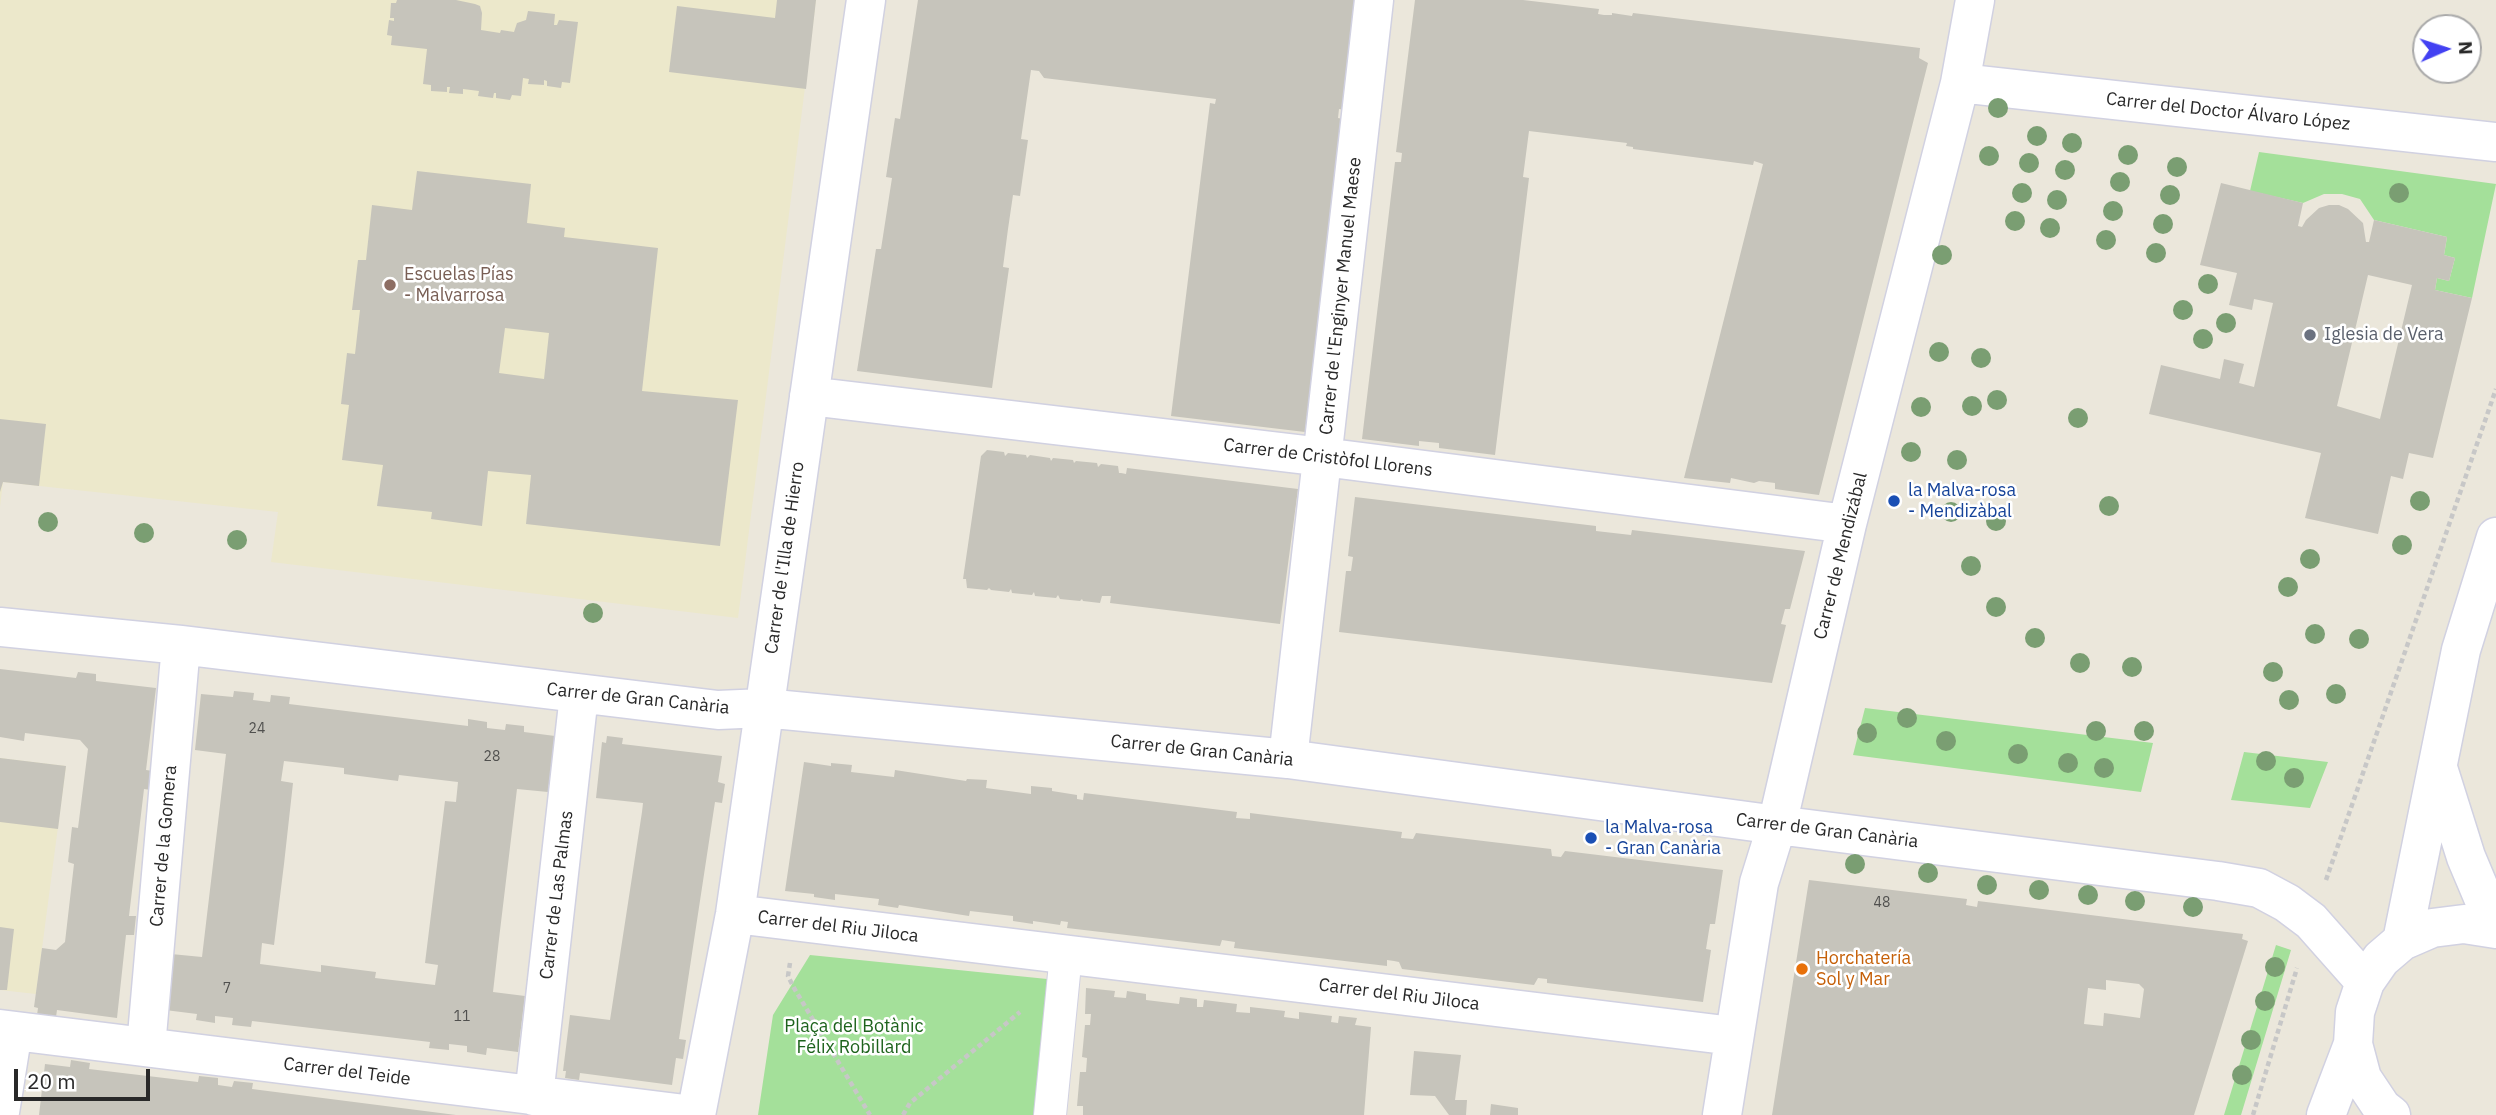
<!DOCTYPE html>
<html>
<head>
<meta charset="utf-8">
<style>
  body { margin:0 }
  #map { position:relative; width:2496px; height:1115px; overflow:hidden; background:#ebe7db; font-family:"IBM Plex Sans",sans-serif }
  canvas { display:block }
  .north { position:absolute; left:2412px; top:14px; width:70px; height:70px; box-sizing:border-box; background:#fff; border:2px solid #a9a9a9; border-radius:50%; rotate:87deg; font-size:19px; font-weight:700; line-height:28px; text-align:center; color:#292929 }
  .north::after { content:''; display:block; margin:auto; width:24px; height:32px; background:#4341f2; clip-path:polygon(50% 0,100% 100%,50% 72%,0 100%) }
  .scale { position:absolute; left:14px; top:1069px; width:136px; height:32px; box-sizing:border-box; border:4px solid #292929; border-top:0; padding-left:9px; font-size:21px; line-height:24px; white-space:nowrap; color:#292929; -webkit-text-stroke:5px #fff; paint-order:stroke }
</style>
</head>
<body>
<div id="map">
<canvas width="2496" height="1115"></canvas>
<div class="north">N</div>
<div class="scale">20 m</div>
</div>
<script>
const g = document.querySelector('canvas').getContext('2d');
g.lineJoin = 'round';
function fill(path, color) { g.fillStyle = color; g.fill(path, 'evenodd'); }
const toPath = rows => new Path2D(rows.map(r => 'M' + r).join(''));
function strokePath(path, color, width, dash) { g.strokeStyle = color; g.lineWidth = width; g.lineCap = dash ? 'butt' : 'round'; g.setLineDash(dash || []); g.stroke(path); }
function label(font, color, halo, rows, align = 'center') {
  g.font = font + ' "IBM Plex Sans",sans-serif'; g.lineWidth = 5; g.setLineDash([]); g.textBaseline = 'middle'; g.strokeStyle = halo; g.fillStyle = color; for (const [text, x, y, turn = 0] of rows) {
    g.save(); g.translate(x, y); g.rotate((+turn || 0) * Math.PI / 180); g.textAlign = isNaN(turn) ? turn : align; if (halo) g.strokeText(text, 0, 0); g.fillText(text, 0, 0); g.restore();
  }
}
fill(toPath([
  [0,0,816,0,738,618,271,562,278,512,3,482,0,507],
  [0,758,66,766,36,994,0,990]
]), '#ece8cb');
fill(toPath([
  [2259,152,2496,184,2472,298,2435,290,2437,278,2449,281,2455,258,2444,255,2447,237,2374,220,2360,199,2342,194,2324,194,2303,203,2250,191],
  [1865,708,2153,743,2141,792,1853,755],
  [2244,752,2328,762,2310,808,2231,800],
  [2276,945,2291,950,2241,1115,2224,1115],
  [810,955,1057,980,1044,1115,758,1115,773,1015]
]), '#a4e09a');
fill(toPath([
  [397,0,456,0,475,4,480,6,482,13,481,30,500,33,501,30,514,32,517,23,526,20,528,11,555,14,554,25,557,25,559,20,578,22,570,83,562,82,561,88,547,86,547,81,544,80,544,85,528,84,529,79,523,78,521,96,512,95,510,100,496,98,496,93,494,93,493,98,478,96,479,91,463,89,463,94,449,93,450,87,447,87,447,92,431,91,431,85,423,84,427,49,391,45,392,36,387,35,389,20,394,21,394,18,390,18,391,3,396,3],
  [777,0,816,0,806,89,669,72,677,6,775,18],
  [918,0,1358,0,1345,110,1339,109,1338,118,1343,119,1305,432,1171,416,1210,103,1215,104,1216,99,1044,78,1039,71,1031,70,1021,139,1028,140,1020,196,1013,195,1008,229,1003,267,1009,268,992,388,857,371,876,249,881,249,892,178,886,177,895,118,900,119],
  [1415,0,1523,0,1599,9,1598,14,1604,15,1612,15,1612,13,1632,16,1633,13,1920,48,1919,58,1928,63,1819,495,1775,489,1775,483,1759,481,1754,483,1731,478,1730,483,1684,478,1763,164,1754,161,1753,165,1633,149,1633,147,1626,146,1627,143,1529,131,1523,177,1529,178,1495,455,1439,448,1439,443,1419,441,1419,446,1362,439,1395,162,1401,162,1402,153,1396,152],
  [417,171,531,184,527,223,565,228,564,237,658,248,642,391,738,400,720,546,526,524,531,475,488,471,482,526,431,519,432,512,377,506,383,465,342,460,349,405,341,404,347,353,355,354,360,310,352,310,358,260,366,260,372,205,412,210],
  [505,328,549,333,544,379,499,373],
  [2221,183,2303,203,2298,226,2302,227,2306,220,2319,208,2329,205,2339,205,2348,209,2363,223,2366,242,2369,242,2374,220,2447,237,2444,255,2455,258,2449,281,2437,278,2435,290,2472,298,2433,458,2409,453,2403,479,2391,476,2378,534,2305,518,2321,453,2149,414,2161,365,2220,379,2224,359,2244,364,2239,383,2254,387,2273,303,2254,299,2252,310,2229,305,2237,273,2200,265],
  [2368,275,2412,285,2380,419,2337,406],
  [0,419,46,424,39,486,3,482,0,492],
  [987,450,1004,452,1005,456,1008,453,1026,455,1027,458,1030,455,1050,458,1051,461,1053,458,1073,460,1074,463,1076,461,1097,463,1098,467,1101,464,1118,466,1119,473,1121,473,1126,474,1127,468,1298,489,1280,624,1110,603,1111,596,1102,596,1100,603,1083,601,1082,599,1080,601,1060,599,1058,595,1056,598,1035,596,1034,592,1032,595,1012,593,1011,589,1009,592,991,590,989,588,987,590,967,588,966,579,963,579,981,456],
  [1355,497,1596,526,1596,531,1631,535,1632,530,1805,551,1790,609,1785,609,1781,624,1786,625,1772,683,1339,632,1346,571,1351,571,1353,557,1348,556],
  [0,669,76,678,78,672,96,674,96,681,156,688,146,770,153,771,151,790,144,789,129,916,136,916,134,935,126,935,117,1018,57,1010,56,1017,37,1015,38,1008,34,1007,42,948,56,950,65,942,74,864,68,862,72,827,78,828,88,749,80,740,25,733,24,741,0,737],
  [234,691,254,693,253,700,270,702,271,695,290,697,289,704,468,726,468,719,487,722,487,728,505,730,506,724,524,726,524,732,555,736,548,792,517,789,499,939,493,992,525,996,518,1052,487,1048,486,1055,467,1052,467,1046,449,1044,449,1050,429,1048,430,1042,252,1021,251,1027,232,1025,233,1018,215,1016,215,1023,196,1020,197,1014,165,1010,171,954,202,957,221,797,226,754,195,750,201,694,233,697],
  [284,761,344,768,344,774,398,781,399,775,458,782,456,802,445,801,425,963,438,965,435,985,375,978,376,972,321,965,321,972,260,964,262,943,274,945,284,864,293,783,281,781],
  [607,736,623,738,622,744,722,756,718,782,725,784,722,803,715,802,679,1039,686,1040,683,1059,676,1058,672,1085,580,1073,579,1080,565,1078,566,1071,563,1071,570,1015,610,1020,642,812,643,803,596,798,602,742,606,743],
  [0,758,66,766,58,829,0,822],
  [804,762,831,766,831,763,852,765,851,772,894,777,895,770,966,781,967,779,987,780,986,788,1031,794,1031,786,1052,788,1052,791,1077,795,1077,799,1083,800,1084,793,1237,812,1236,818,1250,819,1250,813,1402,832,1401,838,1413,839,1416,833,1551,849,1552,856,1561,857,1565,851,1723,870,1715,924,1710,924,1706,949,1711,950,1703,1002,1547,983,1547,979,1538,978,1534,985,1402,969,1399,962,1394,961,1387,960,1387,966,1234,948,1235,942,1222,940,1220,946,1067,928,1068,922,1061,921,1060,925,1033,921,1033,924,1013,921,1013,916,970,911,969,916,899,905,898,908,878,905,879,899,835,894,835,900,814,897,814,894,785,891],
  [1809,880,1967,899,1966,905,1977,907,1978,901,2243,934,2242,939,2248,941,2194,1115,1772,1115],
  [2106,980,2139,984,2144,989,2140,1018,2104,1013,2103,1026,2084,1024,2088,988,2106,990],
  [0,927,14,929,7,990,0,990],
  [1086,988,1115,991,1114,997,1126,998,1127,991,1146,994,1146,1000,1179,1004,1180,997,1197,999,1197,1007,1203,1007,1204,1000,1237,1004,1236,1012,1250,1013,1250,1007,1285,1011,1284,1017,1299,1019,1299,1012,1332,1016,1331,1022,1338,1023,1339,1016,1357,1018,1355,1025,1371,1027,1364,1115,1083,1115,1083,1106,1077,1106,1080,1072,1086,1072,1087,1058,1082,1057,1085,1025,1090,1025,1091,1014,1085,1014],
  [1414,1051,1461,1055,1455,1100,1467,1100,1466,1115,1449,1115,1435,1096,1410,1095],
  [71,1060,90,1063,89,1069,198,1082,199,1076,218,1078,218,1085,232,1087,234,1081,253,1083,252,1089,456,1115,39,1115,45,1064,70,1067],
  [1491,1104,1518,1108,1518,1115,1490,1115]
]), '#c6c4bb');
const pedestrian = toPath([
  [1050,1115,1066,954]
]);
const minor = toPath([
  [1960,83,2496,142],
  [809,396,1323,457,1847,524],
  [0,627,181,645,718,710,764,708,1288,759,1777,825,2218,881,2259,888,2287,903,2311,921,2365,982],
  [1288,759,1374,0],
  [2438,768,2466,857,2496,928],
  [735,914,1733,1036],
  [2402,941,2461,650,2496,537],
  [0,1029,693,1115],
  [146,1047,181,645],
  [534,1096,579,695],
  [0,1112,13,1031],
  [696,1115,735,914,866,0],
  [1722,1115,1759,883,1777,825,1847,524,1960,83,1975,0],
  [2326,1115,2353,1044],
  [2391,1115,2382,1108,2362,1078,2353,1044,2355,1012,2365,982,2381,959,2402,941,2432,928,2464,924,2496,929]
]);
strokePath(pedestrian, '#d1d1e1', 34);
strokePath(minor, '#d1d1e1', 41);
strokePath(toPath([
  [2326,880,2496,389],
  [790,963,788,976,794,988,870,1115],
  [903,1115,910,1103,1020,1012],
  [2253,1115,2297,968]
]), '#c7c7c7', 4.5, [5, 3.5]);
strokePath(pedestrian, '#fff', 32);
strokePath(minor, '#fff', 38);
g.fillStyle = '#7a9e72';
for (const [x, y] of [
  [1998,108],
  [2037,136],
  [2072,143],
  [2128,155],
  [1989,156],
  [2029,163],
  [2177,167],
  [2065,170],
  [2120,182],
  [2022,193],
  [2399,193],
  [2170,195],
  [2057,200],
  [2113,211],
  [2015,221],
  [2163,224],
  [2050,228],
  [2106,240],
  [2156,253],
  [1942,255],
  [2208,284],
  [2183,310],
  [2226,323],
  [2203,339],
  [1939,352],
  [1981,358],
  [1997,400],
  [1972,406],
  [1921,407],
  [2078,418],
  [1911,452],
  [1957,460],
  [2420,501],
  [2109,506],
  [1951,512],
  [1996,521],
  [48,522],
  [144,533],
  [237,540],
  [2402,545],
  [2310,559],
  [1971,566],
  [2288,587],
  [1996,607],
  [593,613],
  [2315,634],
  [2035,638],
  [2359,639],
  [2080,663],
  [2132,667],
  [2273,672],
  [2336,694],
  [2289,700],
  [1907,718],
  [2096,731],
  [2144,731],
  [1867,733],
  [1946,741],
  [2018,754],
  [2266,761],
  [2068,763],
  [2104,768],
  [2294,778],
  [1855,864],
  [1928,873],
  [1987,885],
  [2039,890],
  [2088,895],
  [2135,901],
  [2193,907],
  [2275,967],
  [2265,1001],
  [2251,1040],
  [2242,1075]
]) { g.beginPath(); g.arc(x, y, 10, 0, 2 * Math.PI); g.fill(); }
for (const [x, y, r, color] of [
  [390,285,7,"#8d6e63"],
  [2310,335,7,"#6b7280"],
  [1894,501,7,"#1a4fb4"],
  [1591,838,7,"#1a4fb4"],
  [1802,969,7,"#e8710a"]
]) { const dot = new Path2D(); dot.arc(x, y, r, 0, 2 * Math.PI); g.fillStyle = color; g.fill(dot); strokePath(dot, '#fff', 2.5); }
label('14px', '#50504e', null, [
  ["24",257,729],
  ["28",492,757],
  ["48",1882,903],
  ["7",227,989],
  ["11",462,1017]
]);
label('18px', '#292929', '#fff', [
  ["Carrer del Doctor Álvaro López",2228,112,6],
  ["Carrer de l'Enginyer Manuel Maese",1341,296,-84],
  ["Carrer de Cristòfol Llorens",1328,458,7],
  ["Carrer de Mendizábal",1841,556,-76],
  ["Carrer de l'Illa de Hierro",785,558,-82],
  ["Carrer de Gran Canària",638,699,6],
  ["Carrer de Gran Canària",1202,751,6],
  ["Carrer de Gran Canària",1827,831,7],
  ["Carrer de la Gomera",164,846,-85],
  ["Carrer de Las Palmas",557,895,-83],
  ["Carrer del Riu Jiloca",838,927,7],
  ["Carrer del Riu Jiloca",1399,995,7],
  ["Carrer del Teide",347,1072,7]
]);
label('18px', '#785e54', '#fff', [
  ["Escuelas Pías",404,275],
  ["- Malvarrosa",404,296]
], 'left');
label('18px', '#5b616d', '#fff', [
  ["Iglesia de Vera",2324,335]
], 'left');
label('18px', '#164399', '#fff', [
  ["la Malva-rosa",1908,491],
  ["- Mendizàbal",1908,512],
  ["la Malva-rosa",1605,828],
  ["- Gran Canària",1605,849]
], 'left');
label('18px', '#c56008', '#fff', [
  ["Horchatería",1816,959],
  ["Sol y Mar",1816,980]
], 'left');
label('18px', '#1d631c', '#fff', [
  ["Plaça del Botànic",854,1027],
  ["Félix Robillard",854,1048]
]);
</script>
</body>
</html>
